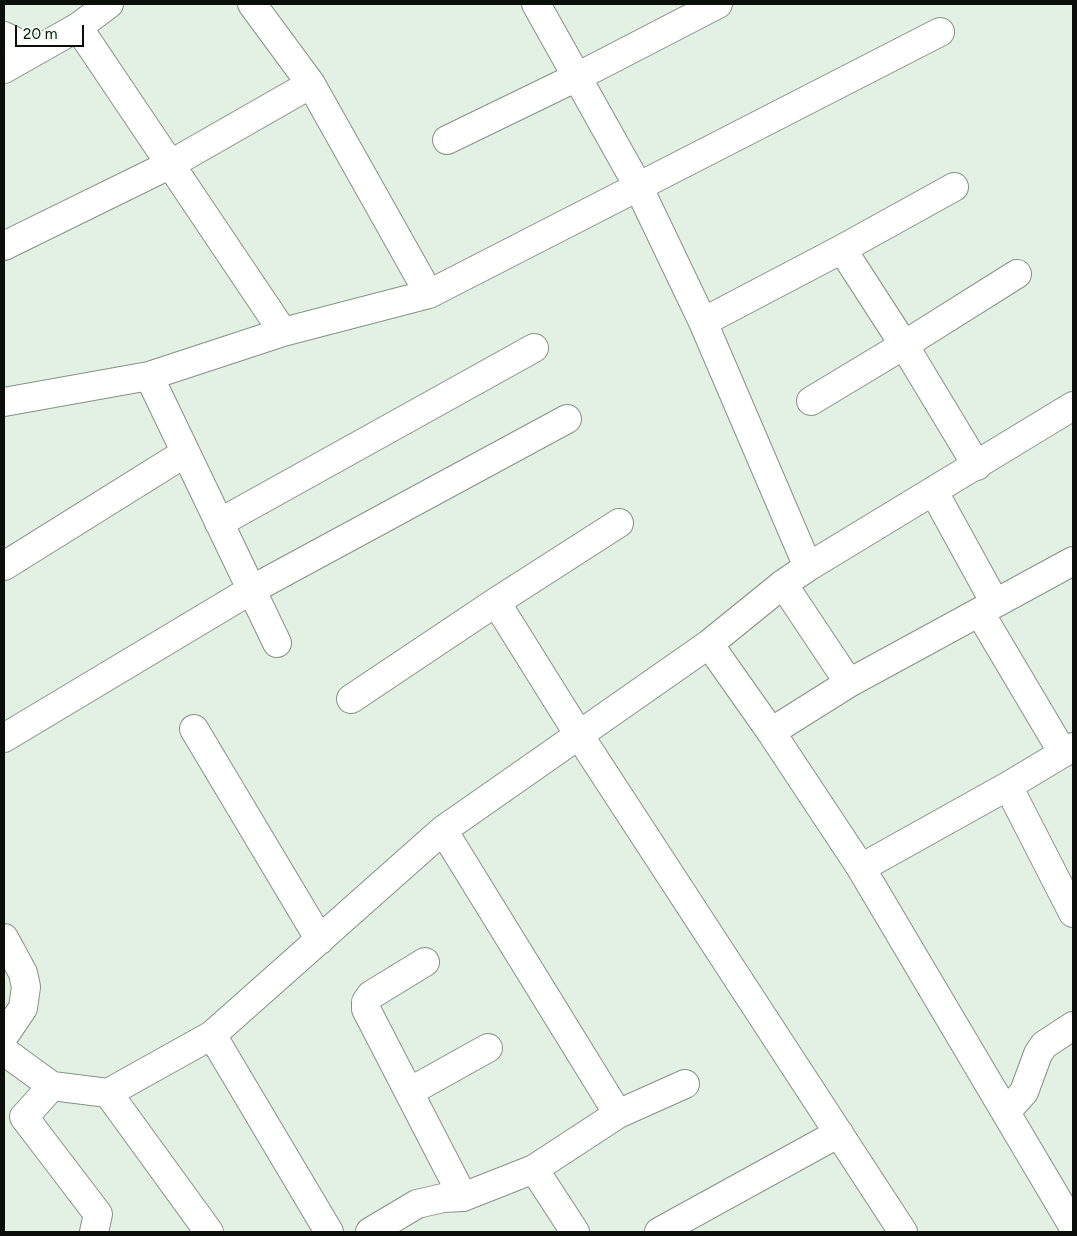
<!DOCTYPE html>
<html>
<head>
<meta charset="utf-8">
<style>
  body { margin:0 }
  #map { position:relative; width:1077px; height:1236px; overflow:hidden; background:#e2f1e3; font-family:Figtree,sans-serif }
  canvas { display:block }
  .frame { position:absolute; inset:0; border:5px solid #0a0f0a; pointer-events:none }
  .scale { position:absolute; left:15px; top:25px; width:69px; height:22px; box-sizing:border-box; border:2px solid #0a0f0a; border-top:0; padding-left:6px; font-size:15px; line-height:18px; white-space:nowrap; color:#0a0f0a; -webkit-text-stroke:4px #effef0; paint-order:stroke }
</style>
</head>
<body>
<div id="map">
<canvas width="1077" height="1236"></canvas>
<div class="frame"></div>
<div class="scale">20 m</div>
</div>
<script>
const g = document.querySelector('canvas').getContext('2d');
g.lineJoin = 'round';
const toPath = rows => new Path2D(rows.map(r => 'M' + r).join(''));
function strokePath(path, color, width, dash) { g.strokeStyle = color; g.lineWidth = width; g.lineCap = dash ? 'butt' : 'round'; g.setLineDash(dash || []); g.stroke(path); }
const minor = toPath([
  [536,4,638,186,703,322,808,567],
  [78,27,109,4],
  [4,36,35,51],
  [4,69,78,27,283,332],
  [447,140,577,77,718,4],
  [4,246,171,164,311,84],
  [842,249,904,345,977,466],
  [429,294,940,32],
  [703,322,842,249,954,187],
  [149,376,277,643],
  [811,401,904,345,1017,274],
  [4,402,149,376,283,332,429,294,311,84,252,4],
  [934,492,995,603],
  [219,523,534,348],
  [4,566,185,453],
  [783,584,849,683,1073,561],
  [496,602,579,735,903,1232],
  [980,613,1063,753],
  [709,644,771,732,861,868,1073,1226],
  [351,699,496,602,619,523],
  [194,729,320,940],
  [771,732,849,683],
  [4,738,251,590,567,419],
  [1008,786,1073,913],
  [443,830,618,1114,534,1169,575,1232],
  [861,868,1008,786,1073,747],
  [4,938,23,973,26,987,23,1008,4,1036],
  [425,962,371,995,366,1002,366,1009,463,1197],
  [212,1035,329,1232],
  [4,1051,52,1086,108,1093,212,1035,443,830,709,644,783,584,808,567,1073,406],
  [52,1086,24,1117,98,1214,94,1232],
  [409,1092,488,1048],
  [108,1093,209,1232],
  [1006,1112,1024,1092,1038,1054,1044,1045,1073,1026],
  [618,1114,685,1084],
  [370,1232,417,1204,443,1198,463,1197,534,1169],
  [659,1232,839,1133]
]);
strokePath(minor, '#849285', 30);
strokePath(minor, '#fff', 28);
</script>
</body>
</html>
